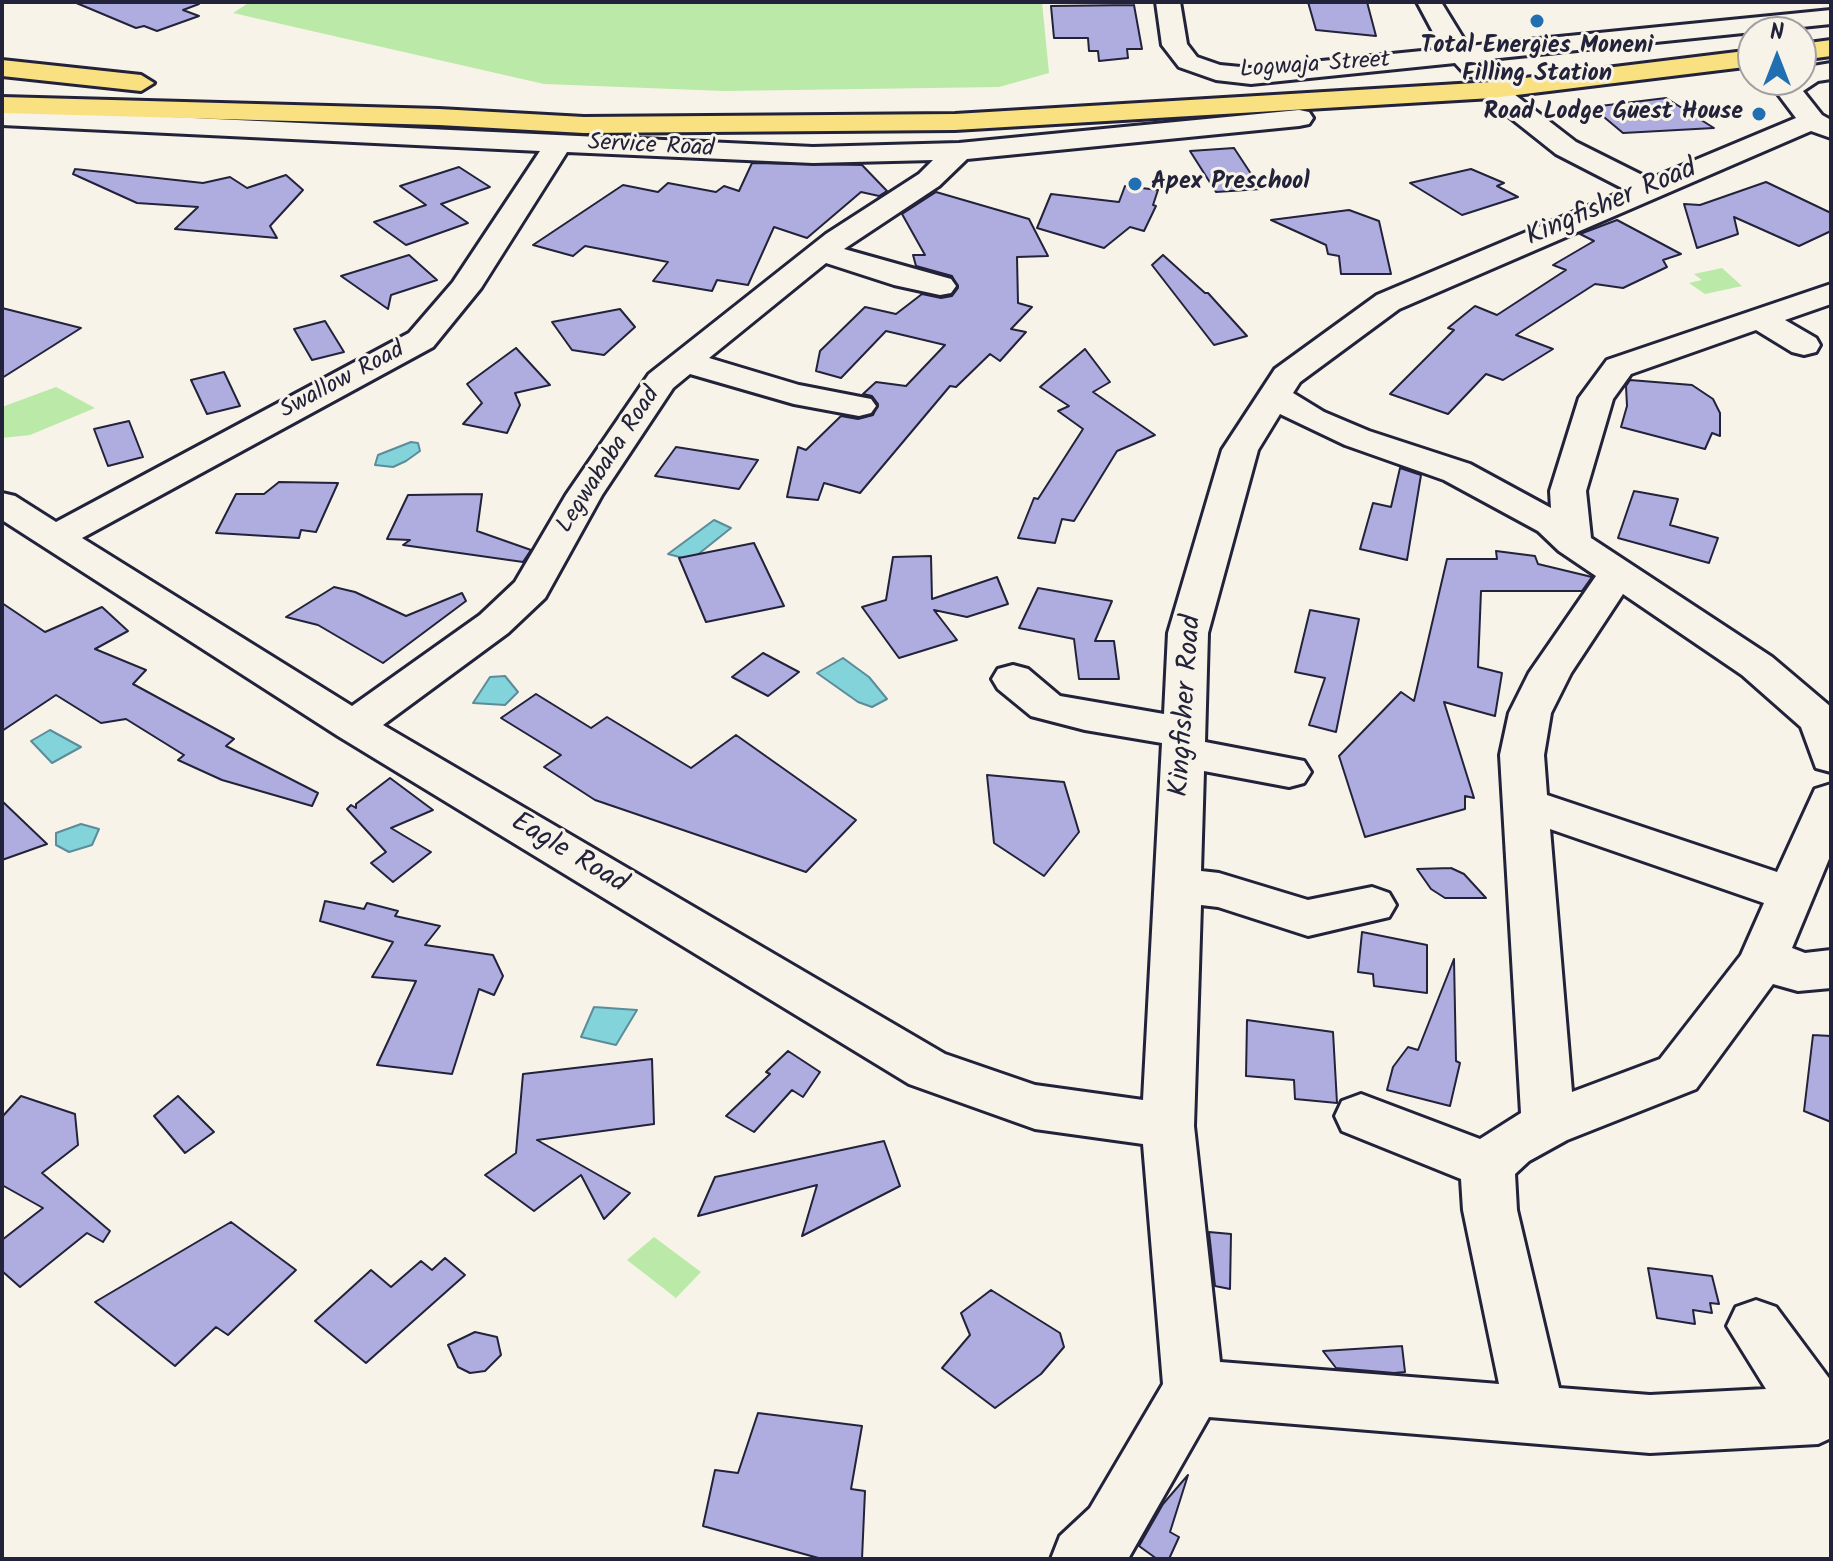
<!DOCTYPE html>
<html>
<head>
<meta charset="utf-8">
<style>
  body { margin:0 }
  #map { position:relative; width:1833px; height:1561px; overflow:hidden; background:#f7f3e8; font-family:Kalam,sans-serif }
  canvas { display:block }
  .frame { position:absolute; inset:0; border:4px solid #22223b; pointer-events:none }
  .north { position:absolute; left:1737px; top:16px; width:80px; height:80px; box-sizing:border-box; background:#f7f3e8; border:2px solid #a29fa3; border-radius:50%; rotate:0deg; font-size:22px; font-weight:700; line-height:32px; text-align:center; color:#22223b }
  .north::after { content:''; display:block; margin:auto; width:28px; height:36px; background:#1f6fb2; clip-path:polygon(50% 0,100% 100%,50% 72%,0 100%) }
</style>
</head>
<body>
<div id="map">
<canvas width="1833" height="1561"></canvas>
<div class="frame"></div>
<div class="north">N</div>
</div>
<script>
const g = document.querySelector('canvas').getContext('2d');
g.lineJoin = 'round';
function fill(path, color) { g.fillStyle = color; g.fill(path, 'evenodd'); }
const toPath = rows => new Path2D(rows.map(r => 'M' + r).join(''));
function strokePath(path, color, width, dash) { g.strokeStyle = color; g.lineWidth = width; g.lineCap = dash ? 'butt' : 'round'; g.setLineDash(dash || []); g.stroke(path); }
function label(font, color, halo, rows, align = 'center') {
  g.font = font + ' Kalam,sans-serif'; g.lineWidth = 6; g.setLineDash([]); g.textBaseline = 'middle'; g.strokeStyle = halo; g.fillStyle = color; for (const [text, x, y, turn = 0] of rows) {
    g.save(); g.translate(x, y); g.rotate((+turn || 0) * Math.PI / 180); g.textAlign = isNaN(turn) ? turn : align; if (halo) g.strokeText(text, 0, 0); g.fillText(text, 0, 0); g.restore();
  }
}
fill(toPath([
  [250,2,1042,2,1049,73,999,87,724,91,544,84,233,13],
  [1722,268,1742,286,1705,294,1689,283,1702,280,1694,274],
  [56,387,95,408,30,435,2,438,2,407],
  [654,1237,701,1272,676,1298,627,1260]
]), '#bbe9a7');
const water = toPath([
  [411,442,418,443,420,451,406,461,393,467,375,465,378,455,411,442],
  [714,520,731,528,691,560,668,554,714,520],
  [843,658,869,677,887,699,872,707,858,702,817,673,843,658],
  [505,676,518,692,505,705,473,703,490,677,505,676],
  [50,730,81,747,52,763,31,741,50,730],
  [81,824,99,829,92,845,69,852,56,845,56,833,81,824],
  [594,1007,637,1010,616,1045,581,1037,594,1007]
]);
fill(water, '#82d3da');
strokePath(water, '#5c8c9a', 2);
const building = toPath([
  [74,2,199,2,199,4,183,10,199,16,157,31,144,26,136,28,74,2],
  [1308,2,1367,2,1376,36,1316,30,1308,2],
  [1134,5,1142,49,1127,49,1128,58,1099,61,1098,51,1089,51,1088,38,1054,38,1051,6,1134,5],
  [1666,98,1714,128,1623,133,1592,107,1666,98],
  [1234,148,1261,189,1216,192,1190,151,1234,148],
  [752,163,862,165,887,191,879,196,861,192,807,238,774,227,748,285,717,280,712,291,653,281,668,262,585,246,573,256,533,245,623,185,658,192,668,183,716,192,724,186,739,191,752,163],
  [459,167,490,187,441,204,468,223,406,245,374,222,426,205,400,186,459,167],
  [75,169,203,183,230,177,247,188,286,175,303,190,270,226,277,238,175,229,198,207,137,203,73,174,75,169],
  [1471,169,1504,183,1497,186,1518,197,1462,215,1410,183,1471,169],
  [1766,182,1831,213,1831,231,1799,246,1734,217,1738,234,1697,248,1684,204,1700,205,1766,182],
  [1125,186,1158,190,1153,205,1156,206,1144,231,1130,227,1104,248,1037,228,1051,194,1119,202,1125,186],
  [936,192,1029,219,1048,256,1017,257,1018,303,1032,307,1011,329,1026,332,1000,361,990,354,956,387,950,386,860,493,824,483,818,500,787,497,798,447,806,450,841,416,858,419,873,415,878,404,872,396,863,394,876,382,906,386,945,345,886,331,841,378,816,371,820,351,865,307,896,314,922,294,941,298,952,296,958,288,952,276,916,266,913,255,925,255,902,214,936,192],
  [1349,210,1379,221,1391,274,1341,274,1339,256,1328,254,1326,245,1271,220,1349,210],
  [1617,220,1681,254,1663,260,1667,267,1623,288,1595,284,1516,335,1553,349,1503,380,1486,374,1448,414,1390,394,1454,330,1448,328,1475,306,1497,315,1566,270,1553,265,1594,241,1580,234,1617,220],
  [409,255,437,280,391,295,388,309,341,276,409,255],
  [1163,255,1205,293,1208,293,1247,336,1214,345,1152,265,1163,255],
  [2,308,81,328,2,378,2,308],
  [620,309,635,327,604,355,572,350,552,322,620,309],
  [325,321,344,352,312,360,294,329,325,321],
  [516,348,550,385,515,393,520,405,507,433,463,424,482,403,467,384,516,348],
  [1085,349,1110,382,1093,392,1155,435,1117,451,1074,521,1062,519,1055,543,1018,538,1034,498,1038,499,1083,429,1058,411,1069,406,1040,387,1085,349],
  [224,372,240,406,207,414,191,380,224,372],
  [1630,380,1692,385,1713,399,1720,413,1720,436,1712,433,1705,449,1621,427,1627,406,1626,386,1630,380],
  [129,421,143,457,108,466,94,429,129,421],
  [676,447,758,460,739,489,655,476,676,447],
  [1400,468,1421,475,1407,560,1360,549,1373,503,1391,507,1400,468],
  [279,482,338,483,316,532,301,530,299,538,216,533,236,494,264,494,279,482],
  [1634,491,1678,499,1670,525,1718,538,1709,563,1618,538,1634,491],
  [482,494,477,531,531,550,523,562,403,545,410,540,387,539,408,495,482,494],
  [754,543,784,606,706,622,679,558,754,543],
  [1496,551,1535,556,1538,564,1592,577,1582,591,1481,591,1478,667,1502,673,1495,716,1444,702,1474,798,1465,796,1465,809,1365,837,1339,756,1401,692,1414,701,1447,559,1497,559,1496,551],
  [931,556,932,599,997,577,1008,604,967,617,934,610,957,640,899,658,862,607,886,600,893,557,931,556],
  [334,587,355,592,406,616,462,593,466,601,383,663,318,625,286,617,334,587],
  [1038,588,1112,601,1095,641,1114,641,1119,679,1079,679,1074,639,1019,628,1038,588],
  [2,603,45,632,102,607,128,631,95,649,146,670,133,684,234,739,226,746,318,793,312,806,222,780,178,760,184,755,126,719,101,723,56,695,2,731,2,603],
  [1310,610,1359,619,1336,732,1309,725,1325,678,1295,672,1310,610],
  [763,653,799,672,768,696,732,677,763,653],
  [536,694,591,728,607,717,691,768,736,735,856,820,806,872,595,800,544,767,561,755,501,718,536,694],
  [987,775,1064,782,1079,832,1044,876,994,843,987,775],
  [390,778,433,810,391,828,431,852,393,882,371,863,386,852,347,809,351,805,356,808,356,804,390,778],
  [2,801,47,844,2,860,2,801],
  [1451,868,1464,874,1486,898,1445,898,1431,889,1417,869,1451,868],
  [325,901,364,909,367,903,398,911,395,916,440,926,425,945,493,955,503,976,494,995,479,989,452,1074,377,1065,416,981,372,977,393,942,320,921,325,901],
  [1362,932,1427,945,1427,993,1374,986,1373,974,1358,972,1362,932],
  [1454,959,1456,1061,1460,1063,1450,1106,1387,1090,1393,1067,1408,1047,1418,1050,1454,959],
  [1247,1020,1333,1032,1337,1103,1295,1099,1294,1080,1246,1076,1247,1020],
  [1813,1035,1831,1036,1831,1122,1804,1111,1813,1035],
  [788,1051,820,1072,803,1097,792,1090,754,1132,726,1116,770,1074,766,1072,788,1051],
  [652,1059,654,1124,537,1140,630,1193,604,1219,581,1175,534,1211,485,1175,516,1153,523,1074,652,1059],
  [21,1096,75,1114,78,1145,42,1173,110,1231,103,1242,87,1233,20,1287,2,1271,2,1240,43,1208,2,1185,2,1117,21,1096],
  [178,1096,214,1132,185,1153,154,1116,178,1096],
  [884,1141,900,1186,802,1236,817,1185,698,1216,715,1177,884,1141],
  [231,1222,296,1270,228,1335,216,1327,175,1366,95,1302,231,1222],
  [1209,1232,1231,1234,1230,1289,1215,1286,1209,1232],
  [445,1258,465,1275,366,1363,315,1321,371,1270,391,1287,421,1261,432,1270,445,1258],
  [1648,1268,1712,1276,1719,1304,1710,1303,1712,1313,1693,1310,1695,1324,1657,1318,1648,1268],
  [991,1290,1060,1333,1064,1347,1041,1374,995,1408,942,1368,970,1335,961,1313,991,1290],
  [475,1332,497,1337,501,1355,485,1371,470,1373,458,1367,448,1345,475,1332],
  [1402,1346,1405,1372,1394,1373,1336,1368,1323,1351,1402,1346],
  [758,1413,862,1426,851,1489,865,1491,862,1559,822,1559,703,1526,715,1470,738,1473,758,1413],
  [1188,1475,1170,1532,1179,1537,1169,1559,1157,1559,1139,1546,1163,1504,1188,1475]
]);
fill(building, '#afaddf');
strokePath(building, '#22223b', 2);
const minor = toPath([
  [1156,2,1180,2,1187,44,1197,57,1220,65,1251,68,1442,49,1417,2,1441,2,1468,46,1831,10,1831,24,1480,60,1488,70,1475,78,1466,75,1455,63,1251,84,1216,80,1179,67,1162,45,1156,2],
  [1831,63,1831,79,1818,81,1803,91,1822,115,1831,120,1831,138,1811,131,1399,309,1300,382,1293,393,1324,412,1369,431,1470,464,1551,508,1550,491,1579,398,1607,360,1831,284,1831,304,1785,320,1816,338,1820,345,1816,352,1804,355,1792,352,1756,330,1631,374,1613,399,1586,491,1591,538,1772,657,1831,707,1831,772,1816,768,1801,727,1742,675,1623,594,1571,673,1551,713,1544,755,1547,795,1777,872,1815,789,1831,784,1831,854,1792,948,1805,953,1831,950,1831,988,1798,991,1773,984,1696,1089,1567,1140,1529,1161,1515,1174,1517,1210,1559,1388,1650,1395,1766,1389,1727,1326,1736,1307,1756,1300,1776,1307,1831,1381,1831,1438,1818,1444,1650,1453,1209,1417,1128,1559,1051,1559,1060,1536,1090,1508,1163,1384,1143,1144,1035,1129,909,1084,338,736,2,520,2,493,15,496,56,522,409,333,453,282,540,151,2,125,2,109,813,147,959,143,1299,110,1309,112,1313,118,1309,124,1299,126,967,159,939,186,844,249,951,279,956,286,951,293,940,295,894,285,826,263,709,358,799,385,871,399,876,406,871,413,859,416,794,404,690,374,673,388,602,495,545,598,508,633,383,725,945,1054,1035,1085,1143,1100,1162,743,1085,730,1031,716,998,689,992,679,998,669,1013,665,1028,669,1060,696,1164,714,1168,633,1222,450,1275,369,1377,295,1626,190,1556,154,1483,96,1479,90,1483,84,1501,84,1576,142,1650,179,1796,118,1775,90,1785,80,1801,80,1801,68,1831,63],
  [567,152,813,163,933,160,919,174,826,234,649,374,566,495,515,582,480,615,352,706,82,538,433,347,481,288,567,152],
  [1280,414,1345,445,1444,480,1538,531,1559,551,1596,576,1529,673,1509,713,1500,755,1521,1113,1480,1139,1361,1094,1342,1101,1335,1116,1342,1131,1461,1179,1463,1210,1499,1384,1220,1362,1194,1126,1201,905,1218,907,1308,936,1389,917,1396,905,1389,893,1372,887,1308,900,1219,873,1201,871,1204,771,1289,787,1304,783,1311,772,1304,761,1205,742,1208,633,1258,450,1280,414],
  [1550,829,1764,903,1741,955,1660,1059,1572,1092,1550,829]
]);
const highway = toPath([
  [1831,40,1831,56,1801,60,1801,44,1831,40],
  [1753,50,1753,66,1492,98,955,130,584,133,439,125,2,113,2,97,439,109,584,117,955,114,1492,82,1753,50],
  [2,60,141,75,154,83,141,91,2,76,2,60]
]);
strokePath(minor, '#22223b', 6);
strokePath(highway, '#22223b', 6);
fill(minor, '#f7f3e8');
fill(highway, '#f9e181');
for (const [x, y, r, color] of [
  [1537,21,8,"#1f6fb2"],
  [1759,114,8,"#1f6fb2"],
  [1135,184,8,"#1f6fb2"]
]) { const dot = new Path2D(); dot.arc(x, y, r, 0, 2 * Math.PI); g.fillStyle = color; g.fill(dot); strokePath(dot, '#f7f3e8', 3); }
label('bold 24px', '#22223b', '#f7f3e8', [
  ["Total Energies Moneni",1537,48],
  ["Filling Station",1537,76],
  ["Road Lodge Guest House",1743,114,"right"],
  ["Apex Preschool",1151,184,"left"]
]);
label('24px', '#22223b', '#f7f3e8', [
  ["Logwaja Street",1315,67,-4],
  ["Service Road",651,148,3],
  ["Swallow Road",343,382,-28],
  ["Legwababa Road",610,461,-57]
]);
label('28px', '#22223b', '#f7f3e8', [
  ["Kingfisher Road",1612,205,-23],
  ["Kingfisher Road",1188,706,-86],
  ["Eagle Road",568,855,31]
]);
</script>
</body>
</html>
